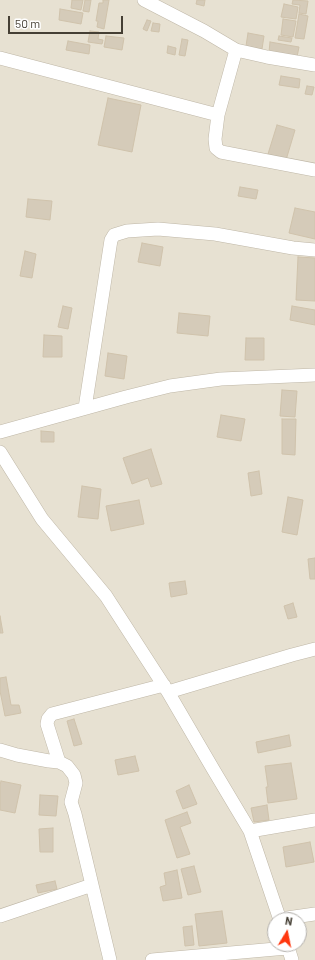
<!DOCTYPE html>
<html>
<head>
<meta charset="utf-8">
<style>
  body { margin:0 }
  #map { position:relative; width:315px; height:960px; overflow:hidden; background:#f3efe4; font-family:Barlow,sans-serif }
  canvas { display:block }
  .north { position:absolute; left:267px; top:912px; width:40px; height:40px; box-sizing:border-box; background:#fff; border:1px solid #b5b2ae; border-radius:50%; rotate:10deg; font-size:11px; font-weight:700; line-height:16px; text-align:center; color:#453f34 }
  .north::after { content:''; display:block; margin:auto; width:14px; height:18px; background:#ff370f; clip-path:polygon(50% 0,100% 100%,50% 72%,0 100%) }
  .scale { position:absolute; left:8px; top:16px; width:115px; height:18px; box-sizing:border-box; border:2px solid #453f34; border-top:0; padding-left:5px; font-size:12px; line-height:14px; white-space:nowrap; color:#453f34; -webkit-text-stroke:3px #fff; paint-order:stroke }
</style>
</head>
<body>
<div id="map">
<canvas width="315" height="960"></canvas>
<div class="north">N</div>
<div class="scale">50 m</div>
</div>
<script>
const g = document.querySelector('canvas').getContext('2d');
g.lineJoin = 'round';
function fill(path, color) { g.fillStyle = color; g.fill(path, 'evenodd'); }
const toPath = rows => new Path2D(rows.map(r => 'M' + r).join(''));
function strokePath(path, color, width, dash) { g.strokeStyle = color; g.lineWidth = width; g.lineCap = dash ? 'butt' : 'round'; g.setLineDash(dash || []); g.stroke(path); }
fill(toPath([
  [0,0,315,0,315,960,0,960],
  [275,920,299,920,299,944,275,944]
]), '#e7e1d2');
const building = toPath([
  [72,0,83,0,81,10,71,8,72,0],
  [85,0,91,0,89,12,83,11,85,0],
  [103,0,109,0,104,29,97,27,98,21,96,21,99,3,103,3,103,0],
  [197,0,205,0,204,6,196,4,197,0],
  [293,0,308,1,306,14,299,13,300,5,292,4,293,0],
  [284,4,298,7,296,19,281,17,284,4],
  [60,9,83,13,81,24,59,20,60,9],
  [299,14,308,16,304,39,295,38,299,14],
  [283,19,296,21,293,37,281,35,283,19],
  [147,20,151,21,147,31,143,29,147,20],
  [153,23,160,24,159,32,151,31,153,23],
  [90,31,99,32,98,39,103,40,102,44,88,42,90,31],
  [248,33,264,36,262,49,246,46,248,33],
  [106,36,124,38,122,50,104,47,106,36],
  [279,36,292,38,291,42,278,40,279,36],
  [182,39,188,40,185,56,179,55,182,39],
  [68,41,90,45,89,54,66,50,68,41],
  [270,42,299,47,297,57,269,52,270,42],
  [168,46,176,48,175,55,167,53,168,46],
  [281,76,300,79,299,88,279,85,281,76],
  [307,86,314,87,312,95,305,94,307,86],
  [108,98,141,105,132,152,98,145,108,98],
  [277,125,295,130,286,160,268,154,277,125],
  [240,187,258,190,256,199,238,196,240,187],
  [28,199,52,201,50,220,26,217,28,199],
  [295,208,315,212,315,239,289,233,295,208],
  [142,243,163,247,160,266,138,262,142,243],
  [25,251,36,254,32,278,20,276,25,251],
  [298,257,315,258,315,301,296,300,298,257],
  [63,306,72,308,68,329,58,327,63,306],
  [292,306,315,310,315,325,290,320,292,306],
  [179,313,210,316,208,336,177,333,179,313],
  [44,335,62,336,62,357,43,357,44,335],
  [246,338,264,338,264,360,245,360,246,338],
  [108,353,127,356,124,379,105,376,108,353],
  [282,390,297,391,295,417,280,416,282,390],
  [221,415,245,419,241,441,217,437,221,415],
  [282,419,296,419,295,455,282,454,282,419],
  [41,431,54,432,54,442,41,442,41,431],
  [151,449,162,484,151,487,148,478,132,484,123,458,151,449],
  [259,471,262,494,251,496,248,473,259,471],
  [82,486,101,489,98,519,78,517,82,486],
  [288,497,303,500,297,535,282,532,288,497],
  [139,500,144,524,111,531,106,506,139,500],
  [315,558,315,579,310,579,308,559,315,558],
  [185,581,187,594,171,597,169,583,185,581],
  [293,603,297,617,288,619,284,606,293,603],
  [0,616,3,633,0,633,0,616],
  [6,677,11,705,19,705,21,713,5,716,0,691,0,678,6,677],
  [74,719,82,744,74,746,67,721,74,719],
  [289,735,291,746,258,753,256,742,289,735],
  [135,756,139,771,118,775,115,760,135,756],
  [291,763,297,799,268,803,266,787,268,787,265,766,291,763],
  [1,781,21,785,15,813,0,810,0,785,1,781],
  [189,785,197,804,183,809,176,791,189,785],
  [40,795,58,796,56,816,39,815,40,795],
  [267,805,269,820,254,822,251,808,267,805],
  [187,812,191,823,180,827,190,854,177,858,165,820,187,812],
  [53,828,53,852,40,852,39,829,53,828],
  [310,842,314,862,286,867,283,847,310,842],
  [194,866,201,892,188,895,181,869,194,866],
  [177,870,182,898,163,901,160,887,166,885,164,873,177,870],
  [55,881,57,889,38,893,36,885,55,881],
  [222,911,227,943,199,946,195,914,222,911],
  [192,926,194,945,185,946,183,927,192,926]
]);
fill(building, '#d5cbb9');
strokePath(building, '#d0c3ac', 1);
const street = toPath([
  [144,0,204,31,236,50,267,57,315,65],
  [236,50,218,115,215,139,216,148,221,152,315,170],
  [0,58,218,115],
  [85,408,111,240,114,235,127,231,158,229,215,234,293,248,315,250],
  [0,432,126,397,170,386,221,379,315,375],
  [0,452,42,519,106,596,168,692,213,769,250,831,280,920],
  [168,692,292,655,315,649],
  [0,750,17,755,49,761,59,762,67,766,74,775,76,783,71,802,75,814,110,960],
  [59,762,47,724,48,719,52,714,164,685],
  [250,831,315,820],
  [0,916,92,885],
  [280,919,315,914],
  [287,944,292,960],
  [152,960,287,948]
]);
strokePath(street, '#bfb7a7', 14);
strokePath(street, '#fff', 13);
</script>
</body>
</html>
